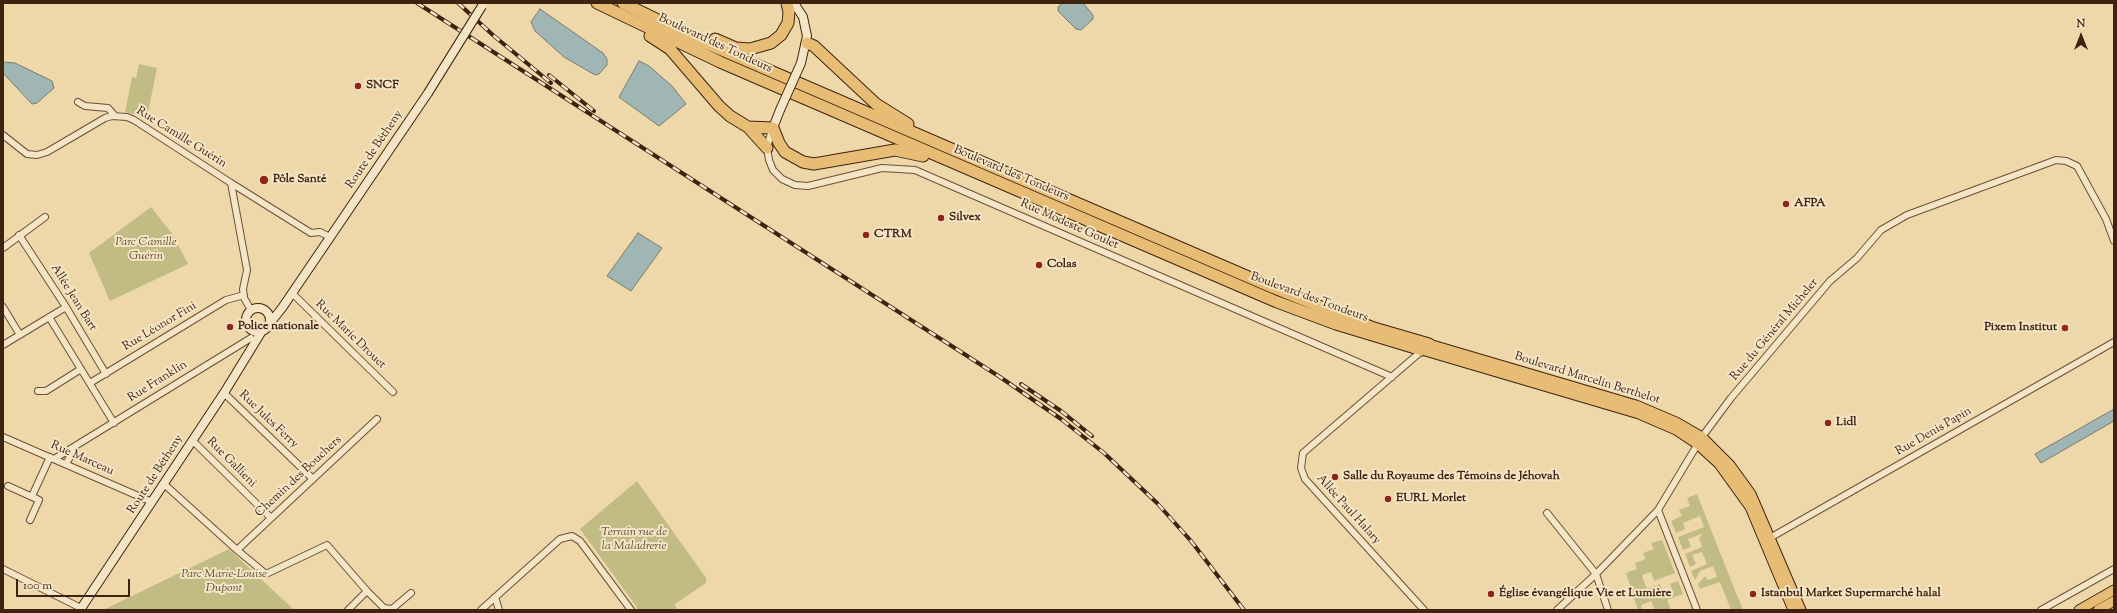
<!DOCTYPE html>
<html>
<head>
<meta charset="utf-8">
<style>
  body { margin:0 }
  #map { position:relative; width:2117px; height:613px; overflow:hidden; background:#eed7a8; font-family:"Sorts Mill Goudy",serif }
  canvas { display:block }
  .frame { position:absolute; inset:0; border:4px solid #3f2311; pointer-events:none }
  .north { position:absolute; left:2061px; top:16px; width:40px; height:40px; -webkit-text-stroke:3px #f4e5c6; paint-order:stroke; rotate:0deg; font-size:11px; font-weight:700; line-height:16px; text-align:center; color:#3f2311 }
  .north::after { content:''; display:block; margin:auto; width:14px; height:18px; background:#3f2311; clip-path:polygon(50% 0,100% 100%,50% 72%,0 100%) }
  .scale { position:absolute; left:16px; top:579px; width:114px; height:18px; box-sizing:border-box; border:2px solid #3f2311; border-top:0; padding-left:5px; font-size:12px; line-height:14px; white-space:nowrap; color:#3f2311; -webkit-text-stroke:3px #f4e5c6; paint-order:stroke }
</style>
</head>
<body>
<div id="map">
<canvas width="2117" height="613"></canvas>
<div class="frame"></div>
<div class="north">N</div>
<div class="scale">100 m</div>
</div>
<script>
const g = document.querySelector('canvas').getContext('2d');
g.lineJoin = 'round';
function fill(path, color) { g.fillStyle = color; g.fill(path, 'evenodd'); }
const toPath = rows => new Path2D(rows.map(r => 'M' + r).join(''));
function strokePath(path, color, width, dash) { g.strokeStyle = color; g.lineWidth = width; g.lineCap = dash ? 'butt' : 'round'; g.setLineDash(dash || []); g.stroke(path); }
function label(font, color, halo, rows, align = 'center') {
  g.font = font + ' "Sorts Mill Goudy",serif'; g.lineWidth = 4; g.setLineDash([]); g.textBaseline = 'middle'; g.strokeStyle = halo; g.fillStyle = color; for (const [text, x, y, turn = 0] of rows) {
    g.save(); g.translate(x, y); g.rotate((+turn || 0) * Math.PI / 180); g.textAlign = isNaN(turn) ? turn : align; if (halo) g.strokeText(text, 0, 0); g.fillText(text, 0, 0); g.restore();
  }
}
fill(toPath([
  [139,64,157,68,147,117,125,112,132,77,136,78],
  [151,207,173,235,188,264,110,301,89,253],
  [637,481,706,578,706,583,675,604,677,610,639,610,580,529],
  [1697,494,1730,578,1743,610,1731,610,1720,582,1700,589,1698,584,1705,576,1707,580,1717,577,1713,566,1700,571,1695,580,1691,571,1707,564,1702,552,1692,555,1696,564,1690,567,1685,554,1702,547,1699,537,1702,536,1701,534,1688,539,1691,547,1683,550,1678,537,1704,527,1700,516,1683,523,1685,529,1676,533,1671,521,1682,516,1679,510,1690,506,1687,498],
  [1662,540,1675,573,1654,581,1651,572,1642,575,1643,579,1647,589,1660,584,1665,597,1674,594,1670,584,1678,581,1683,594,1667,600,1671,610,1655,610,1651,601,1641,605,1642,610,1638,610,1626,573,1637,569,1635,563,1646,559,1643,553,1654,549,1651,543],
  [229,549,294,610,103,610]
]), '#c0bc83');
const water = toPath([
  [1063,3,1083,3,1093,15,1093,19,1081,30,1076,29,1058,11,1058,7,1063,3],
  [540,9,603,53,607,59,607,65,599,74,595,75,564,57,535,31,531,22,540,9],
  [639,61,649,66,672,86,686,104,659,126,619,97,639,61],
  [3,62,15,63,52,81,54,88,37,103,32,104,3,73,3,62],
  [638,233,662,248,631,291,607,276,638,233],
  [2114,409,2114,421,2041,463,2035,454,2114,409]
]);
fill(water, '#9fb6b4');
strokePath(water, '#797b73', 1);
const street = toPath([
  [78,102,85,106,108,108,115,116],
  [772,129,767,148,769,160,773,170,782,179,795,185,808,186,882,168,915,170,1392,377],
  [3,135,27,154,37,155,47,152,105,118,112,116,127,117,134,120,231,183,247,270,243,289,244,298,251,310],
  [231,183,311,233,320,232,330,237],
  [19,235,66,307,106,374],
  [3,248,45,217],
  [292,293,393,392],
  [3,307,20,335],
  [49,317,114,423],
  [3,345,66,307],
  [1424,349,1303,453,1301,468,1305,479,1424,610],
  [90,383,226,300,244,295],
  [38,391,46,391,81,369],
  [224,393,313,479],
  [3,437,152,502],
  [193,441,271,518],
  [54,459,251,338],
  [66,464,76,446],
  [164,484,237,550],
  [8,486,39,500,30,520],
  [32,496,50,457],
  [1658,510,1697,610],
  [1547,513,1596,574,1608,610],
  [1768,539,2114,342],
  [3,569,81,608],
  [367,591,384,608,392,609,411,593],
  [495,597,499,610],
  [348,610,367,591,327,545,266,574,237,550,377,419],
  [481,610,560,539,572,536,580,541,631,610],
  [1557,610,1596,574,1658,510,1702,437,1731,398,1830,281,1857,258,1881,230,1907,215,2056,160,2066,161,2077,166,2106,219,2114,241],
  [2041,610,2114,569]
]);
const secondary = toPath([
  [794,3,803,17,807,36,801,63],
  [773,128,780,110],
  '246 320a12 12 0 1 1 24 0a12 12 0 1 1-24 0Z',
  [270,323,282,308,428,93],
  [80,610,224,393,262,331]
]);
const primary = toPath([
  [1429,344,1636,405,1676,422,1702,437,1730,465,1751,494,1801,610],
  [1422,350,1639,414,1676,430,1697,444,1719,464,1750,507,1793,610],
  [2079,610,2114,590],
  [2098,610,2114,601]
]);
const highway = toPath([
  [597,3,720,62,1277,302,1336,324,1422,350],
  [623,3,701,41,1274,288,1374,328,1429,344],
  [650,36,670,49,719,106,730,116,748,127,767,148],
  [715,39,736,48,750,49,771,43,781,35,788,23,789,12,787,3],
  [807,43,814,46,876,104,908,124],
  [748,127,773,128,779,143,785,152,803,162,814,164,895,150,923,156]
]);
strokePath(street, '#6b5037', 8);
strokePath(secondary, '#3f2311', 10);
strokePath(primary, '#3f2311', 11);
strokePath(highway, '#3f2311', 13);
strokePath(street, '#f4e5c6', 6);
strokePath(secondary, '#f4e5c6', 8);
strokePath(primary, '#e7bc74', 9);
strokePath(highway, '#e7bc74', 11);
const rail = toPath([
  [417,3,1000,377,1061,419,1104,453,1157,503,1191,541,1244,610],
  [458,3,494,36,551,83],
  [549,75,594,111],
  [1021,384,1061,411,1092,436]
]);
strokePath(rail, '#3f2311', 4);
strokePath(rail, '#f4e5c6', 2.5, [8]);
const secondaryBridge = toPath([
  [428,93,482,6],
  [780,110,801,63]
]);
strokePath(secondaryBridge, '#3f2311', 10, []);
strokePath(secondaryBridge, '#f4e5c6', 8);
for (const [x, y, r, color] of [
  [358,86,4,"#8f2418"],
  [264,180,5,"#8f2418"],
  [1786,204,4,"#8f2418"],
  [941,218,4,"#8f2418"],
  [866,235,4,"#8f2418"],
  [1039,265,4,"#8f2418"],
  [230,327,4,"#8f2418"],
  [2065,328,4,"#8f2418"],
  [1828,423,4,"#8f2418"],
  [1335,477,4,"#8f2418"],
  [1388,499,4,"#8f2418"],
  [1491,594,4,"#8f2418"],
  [1753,594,4,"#8f2418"]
]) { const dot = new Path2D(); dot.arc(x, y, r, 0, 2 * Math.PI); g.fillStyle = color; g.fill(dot); strokePath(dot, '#f4e5c6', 1.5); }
label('12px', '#3f2311', '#f4e5c6', [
  ["Boulevard des Tondeurs",715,44,25],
  ["Rue Camille Guérin",181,138,32],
  ["Route de Bétheny",375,150,-56],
  ["Boulevard des Tondeurs",1011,174,23],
  ["Rue Modeste Goulet",1069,225,24],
  ["Allée Jean Bart",73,298,58],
  ["Boulevard des Tondeurs",1309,298,20],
  ["Rue Léonor Fini",160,327,-31],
  ["Rue du Général Micheler",1775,330,-50],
  ["Rue Marie Drouet",350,335,44],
  ["Boulevard Marcelin Berthelot",1587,379,17],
  ["Rue Franklin",158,382,-32],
  ["Rue Jules Ferry",268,420,44],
  ["Rue Denis Papin",1934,432,-30],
  ["Rue Marceau",82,459,24],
  ["Rue Gallieni",231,463,45],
  ["Route de Bétheny",156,475,-57],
  ["Chemin des Bouchers",299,477,-43],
  ["Allée Paul Halary",1348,510,48]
]);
label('bold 12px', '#3f2311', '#f4e5c6', [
  ["SNCF",366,86],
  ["Pôle Santé",273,180],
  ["AFPA",1794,204],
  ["Silvex",949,218],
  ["CTRM",874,235],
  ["Colas",1047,265],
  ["Police nationale",238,327],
  ["Pixem Institut",2057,328,"right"],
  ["Lidl",1836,423],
  ["Salle du Royaume des Témoins de Jéhovah",1343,477],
  ["EURL Morlet",1396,499],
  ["Église évangélique Vie et Lumière",1499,594],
  ["Istanbul Market Supermarché halal",1761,594]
], 'left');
label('italic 12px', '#5f492e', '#f4e5c6', [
  ["Parc Camille",146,243],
  ["Guérin",146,257],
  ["Terrain rue de",634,533],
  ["la Maladrerie",634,547],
  ["Parc Marie-Louise",224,575],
  ["Dupont",224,589]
]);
</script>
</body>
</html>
